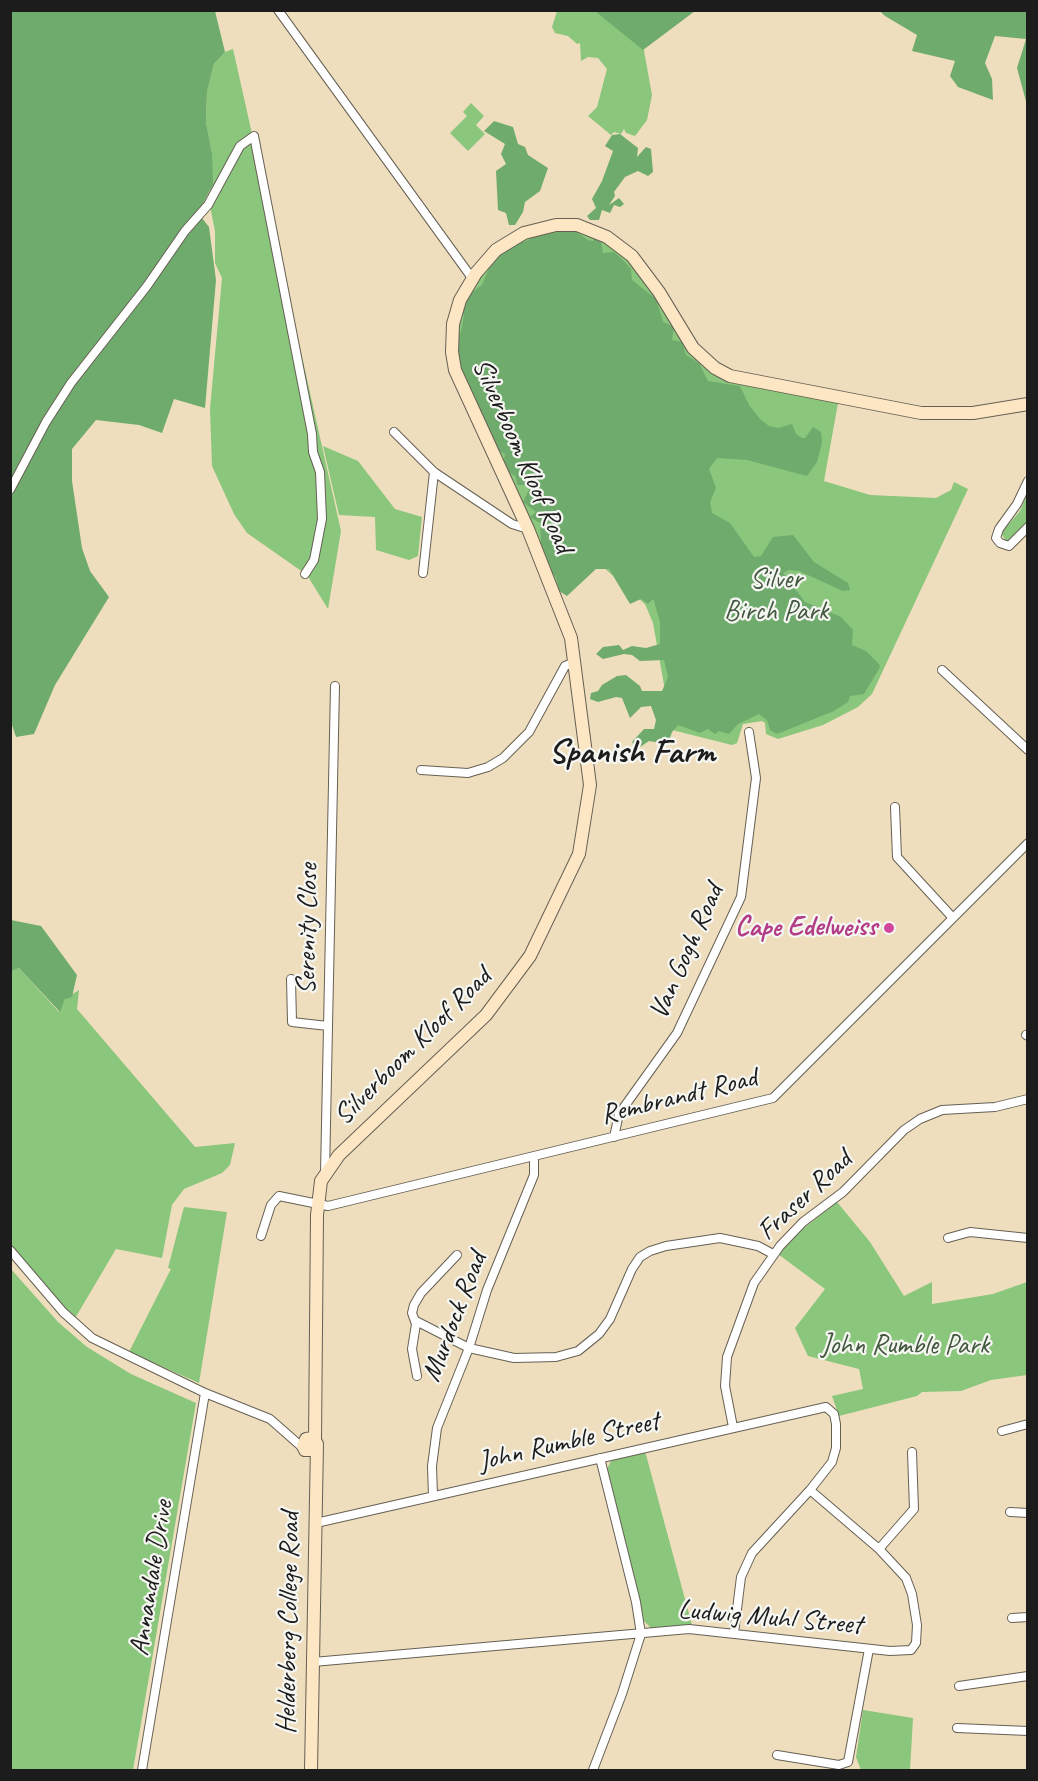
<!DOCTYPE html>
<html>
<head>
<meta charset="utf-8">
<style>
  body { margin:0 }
  #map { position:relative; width:1038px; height:1781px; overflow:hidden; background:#eedebd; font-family:Caveat,sans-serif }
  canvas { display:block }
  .frame { position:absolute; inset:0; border:12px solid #1c1c1c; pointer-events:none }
</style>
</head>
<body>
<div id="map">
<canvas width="1038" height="1781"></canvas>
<div class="frame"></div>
</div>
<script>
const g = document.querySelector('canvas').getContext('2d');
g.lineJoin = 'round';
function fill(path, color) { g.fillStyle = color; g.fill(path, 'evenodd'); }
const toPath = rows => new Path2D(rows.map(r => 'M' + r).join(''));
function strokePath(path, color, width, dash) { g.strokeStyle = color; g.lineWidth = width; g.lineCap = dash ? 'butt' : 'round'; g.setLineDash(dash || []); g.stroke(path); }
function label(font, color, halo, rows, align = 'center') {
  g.font = font + ' Caveat,sans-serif'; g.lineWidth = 4.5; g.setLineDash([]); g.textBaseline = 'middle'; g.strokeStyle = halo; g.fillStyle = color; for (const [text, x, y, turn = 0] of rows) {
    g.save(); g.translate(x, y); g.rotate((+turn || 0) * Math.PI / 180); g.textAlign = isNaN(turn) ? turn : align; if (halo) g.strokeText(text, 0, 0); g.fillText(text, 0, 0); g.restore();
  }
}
fill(toPath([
  [557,11,599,11,643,45,652,95,647,120,635,136,626,133,624,129,621,134,614,132,611,135,588,116,597,107,607,69,598,58,588,57,581,61,580,43,577,44,568,36,555,33,552,27],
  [233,49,341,531,328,609,307,575,247,533,234,514,212,466,210,409,222,278,215,263,215,231,210,206,212,153,206,122,207,92,214,64,225,52],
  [471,103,484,116,476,125,485,134,468,151,450,133,467,116,463,112],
  [563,228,596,236,630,260,699,360,838,403,824,481,870,495,936,498,951,490,954,482,968,489,872,694,858,707,823,725,778,739,766,734,765,723,762,721,743,724,737,743,732,745,672,730,653,623,645,604,602,566,558,587,516,489,484,427,457,360,459,316,478,275,519,239],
  [323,446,358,461,395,509,422,517,418,556,409,560,376,550,375,517,339,515],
  [1027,494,1027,524,1015,539,1006,541,1001,533,1020,511],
  [19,968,59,1012,65,999,79,990,77,1009,195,1147,235,1143,230,1165,222,1173,184,1189,172,1205,162,1258,116,1249,74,1320,11,1248,10,971],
  [837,1202,870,1242,904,1296,932,1282,932,1304,993,1294,1027,1282,1027,1375,991,1380,961,1391,922,1392,917,1396,839,1416,832,1396,863,1389,859,1369,808,1356,795,1328,825,1289,778,1254,804,1228],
  [184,1207,227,1212,199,1383,129,1352,171,1269,168,1268],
  [10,1268,58,1322,87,1347,131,1374,196,1403,133,1770,11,1770],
  [645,1451,692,1625,652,1629,644,1621,607,1469,612,1459],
  [863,1710,913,1718,910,1770,861,1770,856,1757]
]), '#8ac67c');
fill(toPath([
  [11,11,215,11,225,52,214,64,207,92,206,122,212,153,213,184,198,213,209,227,216,280,205,408,174,399,162,433,139,425,96,420,72,449,72,481,82,548,90,571,109,597,55,685,34,734,16,737,11,722],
  [595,11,695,11,643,50],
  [880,11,1027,11,1027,105,1017,68,1026,39,995,36,985,63,992,79,993,100,958,87,950,76,955,61,912,51,917,35,885,16],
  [494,121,513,127,518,144,525,147,528,155,548,168,540,191,525,202,523,212,515,225,509,225,506,213,498,210,496,171,506,164,501,154,505,144,484,131],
  [620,134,638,148,637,157,646,147,651,149,653,172,648,176,638,171,625,177,614,192,615,196,609,205,619,198,624,204,620,207,614,205,610,213,602,210,599,220,590,220,587,216,596,208,592,199,602,181,613,151,605,146,612,135],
  [573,230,588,240,593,241,595,238,601,241,603,253,614,252,623,260,631,269,632,280,656,299,663,322,674,327,672,340,682,342,686,355,699,363,708,381,740,386,749,405,760,419,769,426,778,428,792,424,796,434,802,438,805,438,813,427,821,432,822,443,817,462,807,476,747,460,717,458,709,469,716,488,710,502,712,513,730,523,754,557,761,556,773,537,793,535,814,562,848,583,850,590,843,591,799,571,789,570,783,573,805,602,841,617,853,630,852,645,866,651,879,664,880,667,864,694,850,696,848,702,834,711,777,734,770,730,767,720,759,714,738,724,729,734,719,731,715,734,708,729,700,733,678,725,672,732,668,744,649,741,640,747,635,746,632,742,644,729,654,729,656,720,651,706,641,707,630,718,622,698,616,697,598,702,590,699,591,693,598,691,602,685,617,676,626,675,640,686,642,691,662,691,668,677,664,660,640,661,632,655,624,654,603,659,596,654,603,647,619,645,623,650,632,646,646,648,660,644,660,622,654,601,653,599,648,604,641,599,630,604,609,569,596,569,567,596,559,591,556,577,551,572,541,543,540,523,530,517,536,512,523,502,531,485,517,485,516,477,508,471,504,461,505,454,499,451,461,371,456,355,459,349,455,344,461,332,464,315,461,310,465,297,482,285,493,259,515,244,529,240,538,232,545,234],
  [11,920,41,926,77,975,72,997,65,999,60,1012,19,968,11,971]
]), '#6fab6c');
const street = toPath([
  [278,10,472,278],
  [394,432,434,472,512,524,528,529],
  [1028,481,1017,504,999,529,996,538,1000,543,1009,546,1028,527],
  [10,490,46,422,71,383,147,286,185,231,208,205,240,146,254,136,312,434,313,452,320,472,322,519,314,560,305,574],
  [423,573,434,472],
  [942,670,1028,750],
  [421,770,468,773,488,767,503,758,529,732,565,666,575,662],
  [895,807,897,857,953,918],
  [291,979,292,1022,328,1026],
  [1026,1035,1028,1036],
  [614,1137,619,1114,677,1033,741,897,756,778,749,732],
  [325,1173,335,686],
  [261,1236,271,1205,279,1196,328,1206,773,1098,1028,843],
  [948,1238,970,1232,1028,1238],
  [10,1250,63,1312,92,1338,205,1393,270,1419,303,1448],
  [416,1321,469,1348,514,1358,556,1357,578,1351,599,1334,610,1319,632,1269,640,1257,650,1251,666,1246,720,1238,758,1246,773,1254],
  [417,1376,412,1349,416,1324,412,1313,414,1305,421,1293,457,1255],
  [733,1427,725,1386,727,1357,754,1283,780,1246,803,1222,843,1192,904,1130,920,1119,942,1110,995,1107,1028,1099],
  [1002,1431,1028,1424],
  [433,1496,432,1466,437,1428,469,1348,487,1290,534,1175,534,1157],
  [1010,1512,1028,1513],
  [316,1523,826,1407,834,1414,836,1424,836,1448,832,1462,810,1490,752,1553,741,1577,734,1633],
  [879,1549,914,1509,912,1452],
  [1012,1618,1028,1617],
  [313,1662,689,1629,890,1651,911,1650,916,1643,917,1625,912,1594,906,1578,879,1549,810,1490],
  [959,1686,1028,1676],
  [957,1728,1028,1731],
  [777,1755,839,1765,848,1762,869,1649],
  [142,1770,205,1393],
  [593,1770,622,1694,641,1634,636,1602,600,1458]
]);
const secondary = toPath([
  [315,1440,317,1215,321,1181,339,1155,486,1015,530,956,579,854,590,785,571,638,528,529,455,370,452,352,453,324,460,300,476,273,496,250,524,233,556,225,577,225,607,237,632,256,659,292,693,348,715,368,730,376,921,413,973,413,1028,404],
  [311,1770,317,1444,313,1438,306,1439,303,1446,305,1450,315,1450]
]);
strokePath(street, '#666054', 10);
strokePath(secondary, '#666054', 14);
strokePath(street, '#fff', 8);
strokePath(secondary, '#fce6c4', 12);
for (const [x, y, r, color] of [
  [889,928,6,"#d1479c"]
]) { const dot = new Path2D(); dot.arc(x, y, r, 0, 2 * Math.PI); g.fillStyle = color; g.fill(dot); strokePath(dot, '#f6f6f2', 2); }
label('28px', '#1c1c1c', '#f6f6f2', [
  ["Silverboom Kloof Road",522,456,66],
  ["Serenity Close",308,929,-89],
  ["Van Gogh Road",687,952,-66],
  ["Silverboom Kloof Road",413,1047,-45],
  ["Rembrandt Road",679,1097,-14],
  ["Fraser Road",805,1196,-43],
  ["Murdock Road",455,1317,-69],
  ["John Rumble Street",569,1442,-13],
  ["Annandale Drive",152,1578,-81],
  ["Ludwig Muhl Street",770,1618,5],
  ["Helderberg College Road",289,1623,-89]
]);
label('28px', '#42583e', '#f6f6f2', [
  ["Silver",776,580],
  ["Birch Park",776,612],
  ["John Rumble Park",905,1346]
]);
label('bold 28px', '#b23c85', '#f6f6f2', [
  ["Cape Edelweiss",877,928]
], 'right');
label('bold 34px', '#1c1c1c', '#f6f6f2', [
  ["Spanish Farm",632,753]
]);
</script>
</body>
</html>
